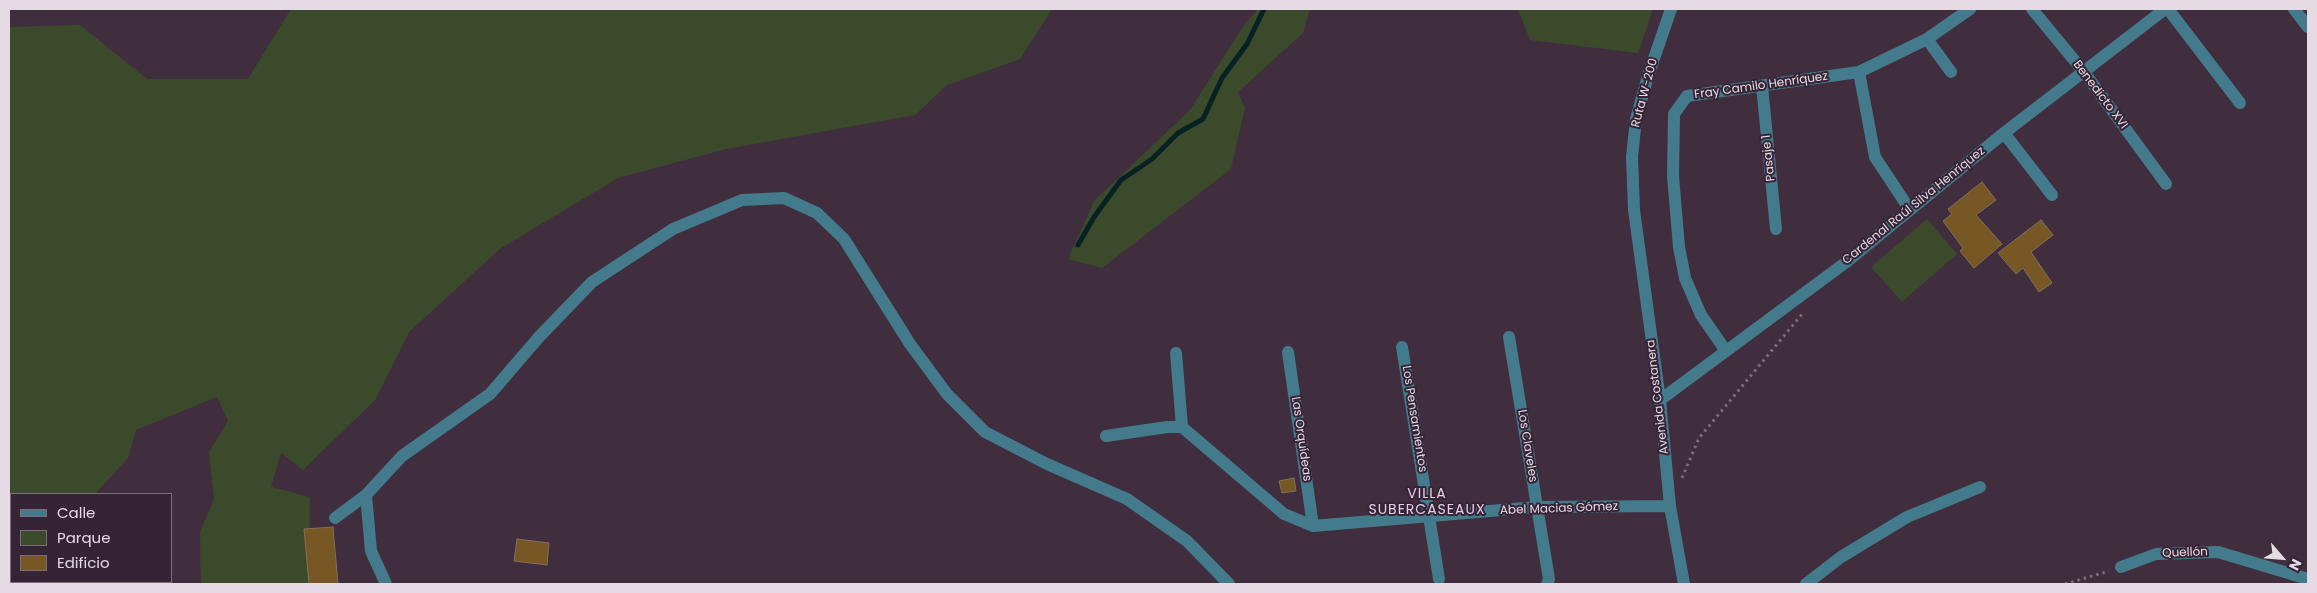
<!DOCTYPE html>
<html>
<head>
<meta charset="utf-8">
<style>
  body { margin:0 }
  #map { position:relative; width:2317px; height:593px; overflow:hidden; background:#402e3f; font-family:Poppins,sans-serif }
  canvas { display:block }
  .frame { position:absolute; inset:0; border:10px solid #e6dbe5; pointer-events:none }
  .legend { position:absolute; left:10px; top:493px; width:162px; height:90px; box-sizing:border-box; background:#352435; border:1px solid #7c6d7b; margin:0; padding:6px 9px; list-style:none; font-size:15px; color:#e6dbe5 }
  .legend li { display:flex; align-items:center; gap:10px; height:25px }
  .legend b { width:25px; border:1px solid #7c6d7b }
  .north { position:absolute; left:2257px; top:533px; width:50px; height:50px; -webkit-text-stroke:4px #352435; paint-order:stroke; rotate:117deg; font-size:14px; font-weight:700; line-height:20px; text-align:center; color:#e6dbe5 }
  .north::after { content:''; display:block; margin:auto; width:18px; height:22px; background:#e6dbe5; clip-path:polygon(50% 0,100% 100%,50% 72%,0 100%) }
</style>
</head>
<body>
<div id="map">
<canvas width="2317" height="593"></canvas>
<div class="frame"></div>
<ul class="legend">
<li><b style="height:6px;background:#447b8c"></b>Calle</li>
<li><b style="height:14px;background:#3b4a2b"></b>Parque</li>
<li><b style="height:14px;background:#775723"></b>Edificio</li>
</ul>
<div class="north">N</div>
</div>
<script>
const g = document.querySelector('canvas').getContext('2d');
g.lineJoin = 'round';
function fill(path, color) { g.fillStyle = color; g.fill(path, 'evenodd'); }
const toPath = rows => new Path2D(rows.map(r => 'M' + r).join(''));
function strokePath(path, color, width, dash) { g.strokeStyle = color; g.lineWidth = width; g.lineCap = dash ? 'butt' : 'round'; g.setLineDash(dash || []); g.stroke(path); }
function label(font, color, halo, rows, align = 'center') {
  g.font = font + ' Poppins,sans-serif'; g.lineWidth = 4; g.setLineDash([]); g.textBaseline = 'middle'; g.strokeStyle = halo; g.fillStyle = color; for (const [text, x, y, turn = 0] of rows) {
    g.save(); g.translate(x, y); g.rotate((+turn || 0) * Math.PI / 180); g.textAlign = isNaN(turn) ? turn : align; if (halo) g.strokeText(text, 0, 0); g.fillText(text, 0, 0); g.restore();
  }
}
fill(toPath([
  [291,9,1052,9,1020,59,947,85,915,115,726,149,618,178,501,248,409,332,375,400,303,470,281,453,271,487,310,497,310,537,330,584,201,584,200,532,214,499,209,452,228,421,217,397,136,430,128,458,95,494,11,494,11,582,35,582,33,584,9,584,9,27,80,25,147,79,248,79],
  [1258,9,1310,9,1303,33,1238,92,1245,108,1231,169,1102,268,1068,259,1094,201,1190,110,1244,25],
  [1518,9,1653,9,1638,53,1530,40],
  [1927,219,1957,254,1902,302,1871,267]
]), '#3b4a2b');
strokePath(toPath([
  [1078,245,1094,217,1121,180,1152,159,1178,133,1203,119,1222,78,1247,44,1264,9]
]), '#072224', 5);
const building = toPath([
  [1982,182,1996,200,1976,215,2002,244,1974,268,1960,251,1963,248,1943,221,1952,214,1948,209,1982,182],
  [2041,220,2053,235,2031,252,2052,283,2039,292,2023,268,2016,274,1998,253,2041,220],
  [1294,478,1296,491,1282,493,1279,481,1294,478],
  [333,527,338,584,309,584,304,529,333,527],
  [517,539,549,543,547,565,514,561,517,539]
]);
fill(building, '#775723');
strokePath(building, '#80705a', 1);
strokePath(toPath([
  [1682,478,1699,438,1803,313],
  [2065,584,2109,571]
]), '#7c6c7b', 3, [2.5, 4]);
strokePath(toPath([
  [1671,9,1648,76,1636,119,1632,157,1634,210,1660,400,1670,506,1684,584],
  [2032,9,2084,72,2166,184],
  [2168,9,2240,103],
  [2294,9,2308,27],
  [1927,39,1951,72],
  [1859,72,1875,157,1910,210],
  [1762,86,1776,229],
  [2004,133,2052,195],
  [1509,337,1549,579,1547,584],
  [1402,347,1439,579],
  [1726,351,1701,315,1685,278,1679,247,1673,176,1674,114,1687,96,1859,72,1927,39,1970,9],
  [1288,352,1313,526],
  [1176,353,1182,427],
  [1660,400,1845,263,2004,133,2165,9],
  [1106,436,1167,427,1182,427,1284,514,1313,526,1537,507,1670,506],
  [335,518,366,495],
  [2121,567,2156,554,2218,552,2308,579],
  [386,584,371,551,366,495,402,456,490,394,539,337,592,282,673,229,742,200,784,198,817,213,844,239,910,344,947,394,985,432,1047,464,1127,499,1187,541,1229,584],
  [1806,584,1841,557,1907,517,1980,487]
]), '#447b8c', 12);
label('12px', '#e6dbe5', '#352435', [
  ["Fray Camilo Henríquez",1761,86,-8],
  ["Ruta W-200",1645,93,-75],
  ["Benedicto XVI",2100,95,53],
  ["Pasaje 1",1769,158,-96],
  ["Cardenal Raúl Silva Henríquez",1914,206,-39],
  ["Avenida Costanera",1658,397,-97],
  ["Los Pensamientos",1414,419,81],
  ["Las Orquídeas",1301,439,82],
  ["Los Claveles",1527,446,81],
  ["Abel Macias Gómez",1559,509,-2],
  ["Quellón",2185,553,-2]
]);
g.letterSpacing = '1px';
label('14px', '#e6cfe5', '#352435', [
  ["VILLA",1427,494],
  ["SUBERCASEAUX",1427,510]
]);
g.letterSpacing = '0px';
</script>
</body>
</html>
